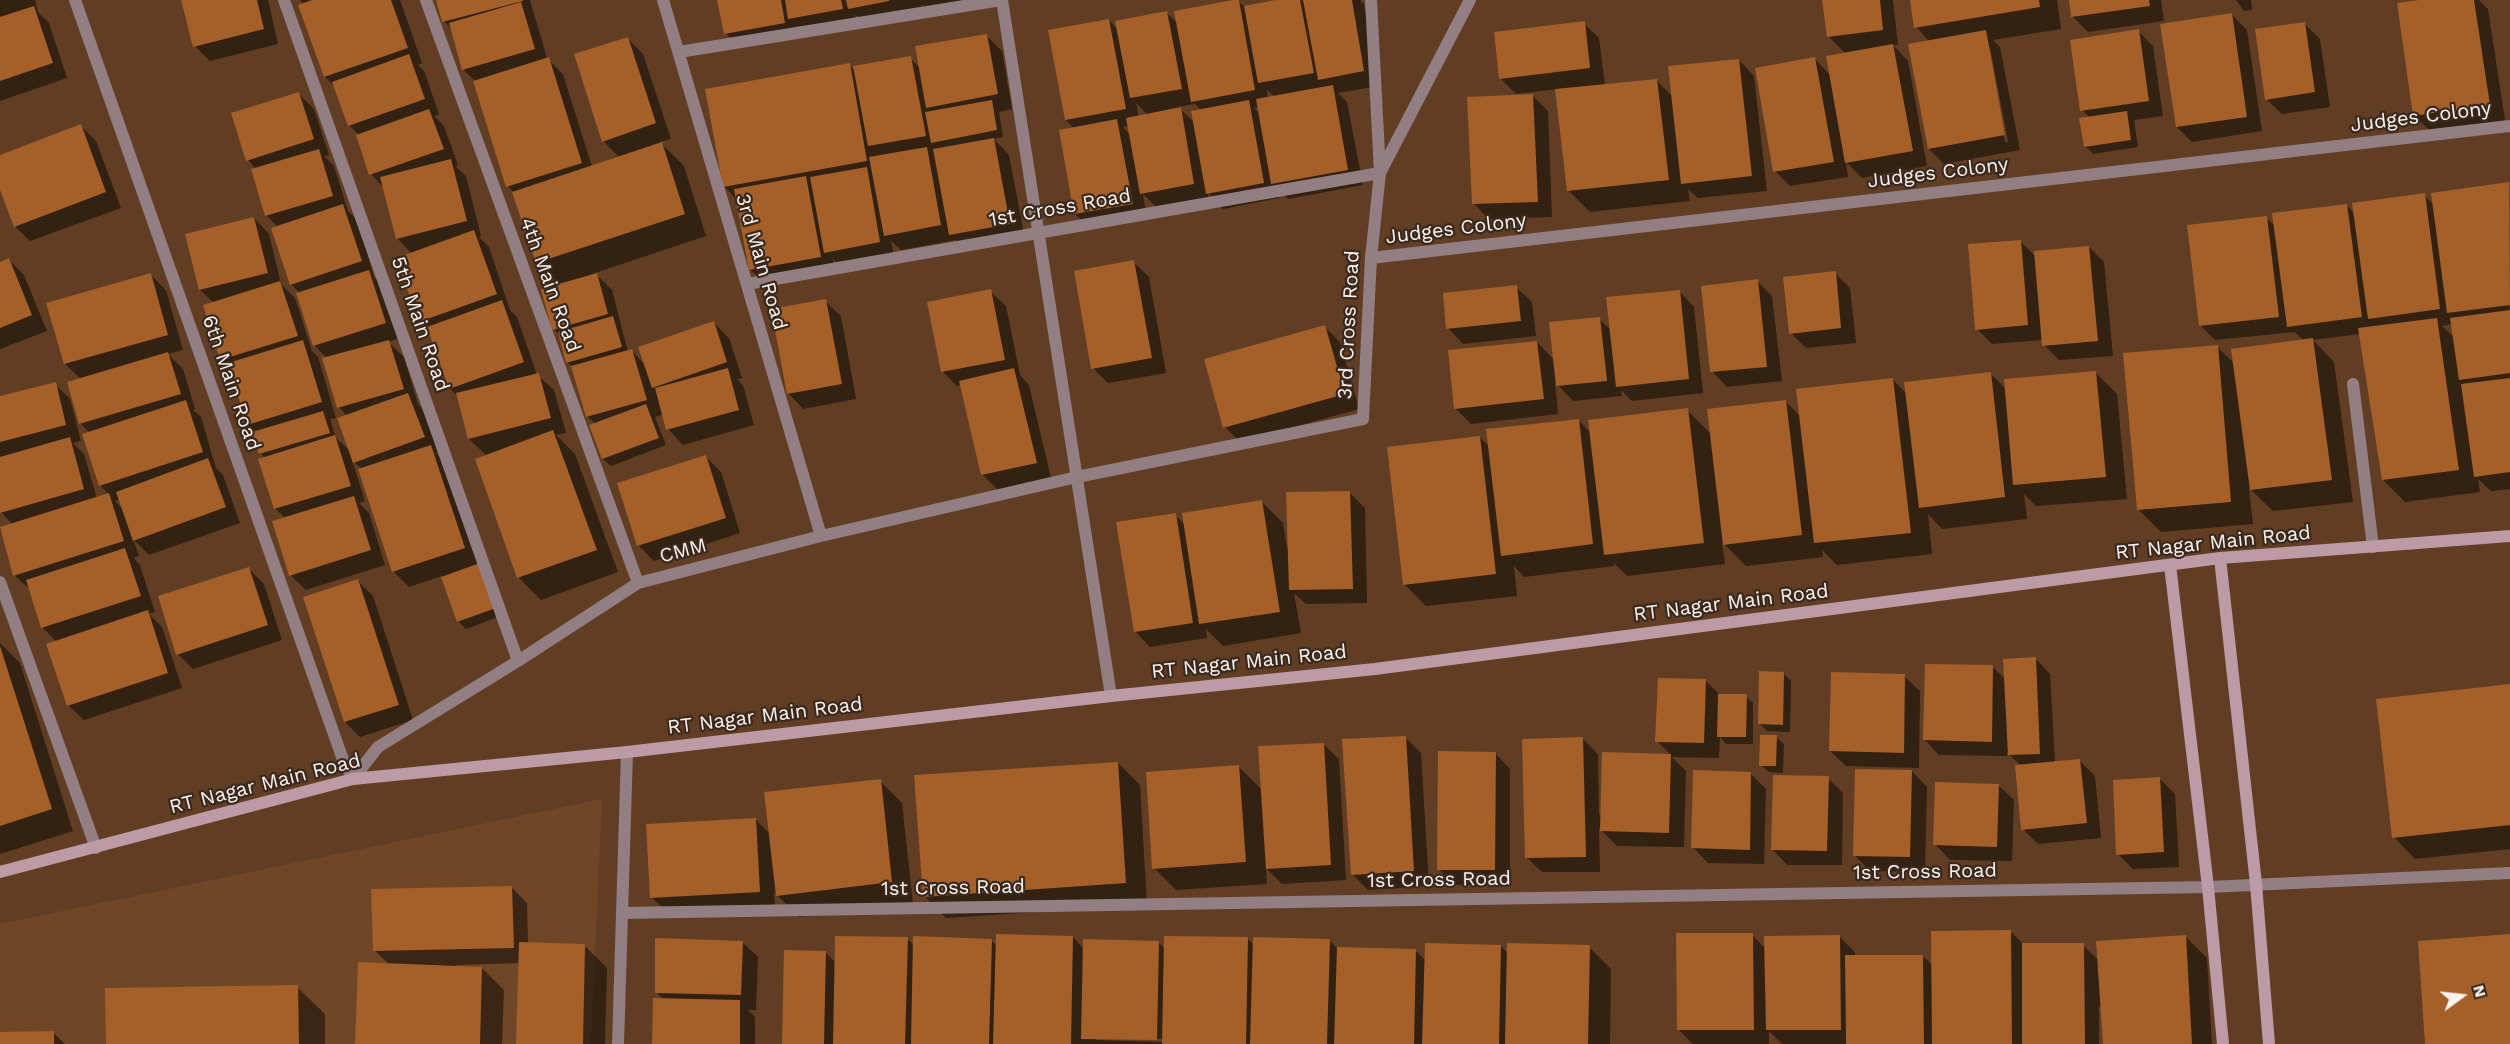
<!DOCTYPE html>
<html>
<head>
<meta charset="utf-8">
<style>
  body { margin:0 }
  #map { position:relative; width:2510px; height:1044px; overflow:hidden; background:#613e23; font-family:"Work Sans",sans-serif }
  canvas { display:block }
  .north { position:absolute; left:2432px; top:966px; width:60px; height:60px; -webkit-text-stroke:4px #3a291e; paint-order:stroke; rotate:75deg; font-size:16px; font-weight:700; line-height:24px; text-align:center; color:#fcf3ed }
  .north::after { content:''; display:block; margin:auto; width:21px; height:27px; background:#fcf3ed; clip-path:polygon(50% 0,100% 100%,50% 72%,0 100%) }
</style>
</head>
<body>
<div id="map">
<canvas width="2510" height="1044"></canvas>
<div class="north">N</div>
</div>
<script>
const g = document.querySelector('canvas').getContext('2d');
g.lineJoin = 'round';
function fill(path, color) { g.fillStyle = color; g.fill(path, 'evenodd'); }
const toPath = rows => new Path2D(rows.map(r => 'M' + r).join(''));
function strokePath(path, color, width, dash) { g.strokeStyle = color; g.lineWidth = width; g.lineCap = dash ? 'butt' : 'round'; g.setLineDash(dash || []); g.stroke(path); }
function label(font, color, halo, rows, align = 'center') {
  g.font = font + ' "Work Sans",sans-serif'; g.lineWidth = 4.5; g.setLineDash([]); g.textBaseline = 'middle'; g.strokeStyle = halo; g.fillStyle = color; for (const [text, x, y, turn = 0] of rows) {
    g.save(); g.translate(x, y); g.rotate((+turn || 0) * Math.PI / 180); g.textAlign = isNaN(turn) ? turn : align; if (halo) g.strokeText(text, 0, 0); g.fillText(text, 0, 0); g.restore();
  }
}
fill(toPath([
  [602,799,591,1044,0,1044,0,924]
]), '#6f4626');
fill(toPath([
  [0,0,35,0,38,12,49,23,67,78,0,101],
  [183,0,268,0,278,44,210,61,195,46],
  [300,0,400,0,422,63,418,65,424,71,439,114,434,116,444,126,458,165,455,166,466,176,481,236,479,237,489,247,510,310,517,317,537,375,554,390,566,433,556,435,575,454,618,572,541,600,519,578,477,460,487,456,469,439,459,397,450,389,430,330,421,321,412,254,397,238,384,188,371,174,358,136,359,135,349,125,335,87,325,77,304,4],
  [438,0,530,0,547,58,563,74,592,167,620,158,603,141,627,38,643,54,671,139,660,142,684,166,706,236,595,273,612,290,628,352,632,351,645,365,714,323,729,338,742,378,737,379,743,385,754,425,683,445,668,429,664,414,655,417,666,445,611,466,603,459,595,424,587,416,574,368,567,362,560,336,554,329,560,285,537,263,514,193,508,186,476,82,464,70,452,30,444,21],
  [719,0,995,0,931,14,921,4,923,13,865,23,855,14,857,24,805,33,797,25,799,38,741,48,725,33],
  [1284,0,1302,0,1305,4,1305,0,1360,0,1364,4,1379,86,1338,93,1347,102,1363,185,1288,199,1277,187,1279,198,1223,209,1208,193,1209,199,1157,208,1143,194,1147,219,1091,229,1075,214,1075,129,1066,120,1109,20,1118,30,1167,13,1178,24,1238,1,1245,7],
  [1267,90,1275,97,1268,98],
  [1136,103,1148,115,1139,117],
  [1195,104,1202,111,1195,123,1178,107],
  [1259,107,1260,114,1254,108],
  [1129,126,1130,135,1123,127],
  [1823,0,1893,0,1898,45,1893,45,1908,61,1927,166,1862,178,1846,162,1848,177,1790,186,1775,171,1815,59,1830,75,1846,54,1828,36],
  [1911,0,2057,0,2061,29,1993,40,2000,47,2020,150,1944,164,1929,149,1930,42,1916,27],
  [1987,47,1990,47,2008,142,2005,142],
  [2070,0,2161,0,2164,21,2088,32,2073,17],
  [2236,0,2251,0,2252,10,2244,11],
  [2429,0,2479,0,2488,9,2505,120,2430,131,2415,116,2399,4],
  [2231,14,2247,30,2262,131,2192,142,2177,127],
  [1584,23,1599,38,1605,85,1656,80,1673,97,1739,60,1754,76,1767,191,1698,198,1688,189,1690,201,1590,212,1568,190,1557,89,1516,94,1501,79],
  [2304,23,2320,39,2330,107,2282,114,2266,99],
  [2138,31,2153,46,2163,116,2134,120,2138,147,2093,154,2085,146,2090,118,2082,110],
  [987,36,1002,51,1012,109,999,112,1003,137,994,139,1009,155,1025,239,965,250,956,240,901,250,891,241,894,257,841,267,833,259,835,272,765,284,750,269,737,200,724,186,849,65,856,72,910,58,920,68],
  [299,94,314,109,329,155,324,156,334,166,348,211,358,221,374,277,384,287,400,338,388,342,404,357,418,404,423,410,439,452,436,453,446,462,503,615,466,629,458,621,442,576,409,587,393,571,362,469,352,460,365,501,359,503,369,513,385,565,306,590,290,575,286,519,276,509,260,460,265,458,260,453,256,432,248,425,232,369,222,359,214,303,200,290,254,218,269,234,281,284,295,298,312,351,318,357,336,418,330,419,336,438,352,453,347,416,339,407,328,359,314,345,300,293,291,284,278,227,266,215,256,169,248,160],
  [1533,96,1548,111,1552,217,1489,219,1474,204],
  [81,126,96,141,121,208,30,241,15,226,0,186,0,156],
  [2509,184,2510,489,2491,491,2478,479,2480,492,2405,502,2383,480,2360,334,2313,340,2334,362,2353,502,2273,511,2249,488,2253,524,2161,532,2139,510,2217,347,2235,364,2304,341,2295,332,2215,340,2200,325,2266,218,2275,226,2346,205,2355,214,2424,195,2434,205],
  [2453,324,2455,338,2442,326],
  [2020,241,2036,257,2089,247,2104,262,2113,356,2059,360,2044,345,2043,340,1992,344,1977,329],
  [9,260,24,275,47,331,0,349,0,264],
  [1133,262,1149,277,1166,373,1108,383,1093,368],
  [1835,273,1850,288,1856,343,1806,348,1791,333],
  [151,275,166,290,183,350,168,354,183,369,195,409,193,410,201,417,216,468,223,475,240,523,149,555,133,539,139,556,134,558,140,565,155,612,149,614,162,627,182,688,84,720,68,705,57,642,43,628,31,590,14,575,0,528,13,525,0,511,0,398,55,384,70,399,81,441,73,443,84,454,97,499,109,495,100,485,90,433,80,423,81,379,65,364],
  [120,499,124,510,115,501],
  [1757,281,1772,296,1782,381,1727,387,1712,371],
  [1516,287,1532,302,1536,336,1463,344,1448,328],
  [990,291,1006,306,1020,375,1029,385,1051,478,998,490,983,475,961,385,957,386,942,371],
  [1679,291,1694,307,1703,393,1632,401,1621,390,1622,396,1573,401,1555,382,1558,414,1471,424,1455,408,1537,342,1555,361,1599,319,1611,330],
  [825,301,841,316,856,399,803,409,788,393],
  [1325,327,1340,342,1359,409,1240,442,1225,427],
  [2095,372,2117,394,2127,499,2036,506,2024,494,2027,519,1942,529,1928,514,1932,554,1837,565,1822,550,1823,557,1746,566,1722,542,1725,564,1627,576,1614,563,1614,566,1524,577,1514,566,1517,596,1426,606,1404,584,1480,437,1490,448,1578,420,1591,433,1687,410,1711,434,1786,402,1800,416,1893,380,1907,394,1990,373,2006,389],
  [706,457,721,472,740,533,654,561,639,546,619,484],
  [1350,493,1365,508,1367,603,1306,604,1294,593,1301,633,1223,646,1206,629,1207,638,1150,647,1135,631,1175,515,1185,525,1261,501,1283,523,1287,548,1289,548],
  [248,568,264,584,282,640,193,669,178,654],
  [358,581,373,596,413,720,360,737,345,722],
  [0,643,20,663,73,831,0,854],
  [2035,658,2050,674,2055,763,2079,760,2095,776,2101,838,2038,844,2023,829,2021,766,2007,752,2007,756,1939,755,1924,739,1993,667,2006,680],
  [1784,674,1791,681,1790,732,1767,731,1760,724],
  [1904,676,1920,691,1919,768,1846,766,1830,751],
  [1706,681,1720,695,1746,696,1753,703,1753,744,1726,744,1720,737,1719,758,1672,757,1686,771,1684,847,1617,846,1599,828,1600,872,1542,872,1526,857,1583,739,1598,754,1599,815,1602,815,1671,755,1657,741],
  [2510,685,2510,849,2415,859,2394,837],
  [1405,737,1421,753,1429,886,1368,890,1352,874],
  [1776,737,1784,744,1783,773,1769,772,1761,765],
  [1323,744,1339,759,1346,880,1282,884,1266,868,1267,884,1176,890,1154,868,1239,767,1262,790],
  [1495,753,1510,769,1510,885,1454,885,1439,869],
  [1118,763,1140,785,1147,905,946,918,924,896],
  [1912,771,1927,787,1925,872,1870,871,1854,855],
  [1751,774,1766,789,1764,864,1708,863,1693,847],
  [1828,778,1843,793,1842,865,1787,865,1772,849],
  [2160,779,2175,794,2179,867,2133,869,2118,854],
  [880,781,902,803,913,904,799,917,774,892,775,907,667,912,651,897,756,820,770,834],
  [1998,785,2014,800,2012,861,1950,860,1935,844],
  [512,888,527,903,528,944,585,946,607,968,605,1044,517,1044,520,963,456,965,456,967,482,968,504,990,502,1044,356,1044,389,964,375,951],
  [2011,932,2024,945,2083,945,2098,960,2185,936,2207,958,2212,1044,2104,1044,2102,1006,2099,1007,2099,1044,1782,1044,1769,1031,1769,1044,1693,1044,1679,1030,1752,935,1766,949,1840,937,1855,952,1855,957,1923,956,1933,966],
  [1073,937,1084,949,1159,943,1165,949,1248,939,1254,945,1329,940,1338,949,1416,951,1426,961,1501,946,1508,954,1589,947,1611,969,1610,1044,784,1044,825,952,836,963,907,939,915,946,991,940,997,946],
  [1096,1037,1165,1039,1165,1042,1096,1040],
  [742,942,758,957,756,1010,748,1010,755,1017,755,1044,653,1044,664,1000,656,992],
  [297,987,325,1014,325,1044,107,1044],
  [53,1032,65,1044,0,1044,0,1033]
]), '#0007');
fill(toPath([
  [181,0,257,0,264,29,193,47],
  [312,0,391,0,408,48,324,77,298,5],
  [436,0,523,0,523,1,442,22],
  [717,0,781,0,785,23,724,34],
  [785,0,841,0,843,9,788,19],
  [846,0,889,0,889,1,848,9],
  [1233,0,1239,0,1255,90,1191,102,1174,11],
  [1276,0,1300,0,1314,73,1258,83,1244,6],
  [1303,0,1352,0,1364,71,1318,80],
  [1822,0,1880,0,1883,30,1827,37],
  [1910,0,2039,0,2040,7,1914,28],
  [2069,0,2149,0,2150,6,2071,17],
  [2419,0,2474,0,2490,105,2413,116,2397,3],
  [521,2,535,49,462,70,449,23],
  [34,6,53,63,0,81,0,17],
  [1167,11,1182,89,1130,98,1115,21],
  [2232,13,2247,117,2176,127,2160,24],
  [1109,19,1126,109,1065,120,1048,30],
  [1585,21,1590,68,1499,79,1494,32],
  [2305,22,2315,92,2265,100,2255,29],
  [2139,29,2149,101,2080,111,2070,40],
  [1986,30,2005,135,1928,149,1908,44],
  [987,34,998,94,926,108,915,46],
  [628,37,656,123,602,142,574,54],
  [1893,44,1913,151,1845,163,1826,56],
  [409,54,425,99,348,126,332,82],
  [911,56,926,136,868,146,853,66],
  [549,57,582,163,506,187,473,81],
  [1815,57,1834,162,1773,172,1755,68],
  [1739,59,1752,176,1681,184,1668,66],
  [850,63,867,161,723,187,705,89],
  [1657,79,1669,180,1567,191,1555,89],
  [1333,85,1348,170,1271,184,1256,99],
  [299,92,314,139,246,161,231,113],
  [1533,94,1538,202,1472,204,1467,97],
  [992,100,997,130,931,143,925,112],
  [1249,100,1264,183,1206,194,1191,111],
  [1181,107,1194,184,1140,194,1126,118],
  [429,109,444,149,369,175,356,135],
  [2127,111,2131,140,2084,147,2079,118],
  [1117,119,1133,204,1074,214,1059,130],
  [81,124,106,192,14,227,0,190,0,155],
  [994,138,1010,224,949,235,933,149],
  [662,142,685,214,536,263,512,192],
  [927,147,941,225,884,236,869,157],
  [319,149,333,196,265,216,251,169],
  [451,159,467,221,396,239,380,177],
  [867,167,880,242,824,253,810,177],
  [806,176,821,257,749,270,734,189],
  [2509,182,2510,305,2447,313,2431,193],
  [2425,193,2440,309,2368,319,2352,203],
  [343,204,362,261,290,285,271,228],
  [2347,204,2362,317,2287,327,2272,213],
  [2267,216,2279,317,2199,326,2187,225],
  [254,217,268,273,199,290,185,234],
  [474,230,497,294,419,322,396,258],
  [2021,240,2028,325,1975,330,1968,244],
  [2089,246,2098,341,2042,346,2034,251],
  [9,258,32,315,0,328,0,262],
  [1134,260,1152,358,1091,369,1074,271],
  [369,270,386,323,313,346,296,293],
  [1836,271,1841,328,1789,334,1783,277],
  [151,273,168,335,64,364,46,303],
  [597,273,608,314,552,330,541,289],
  [1758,279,1767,367,1710,372,1701,286],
  [280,281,298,336,220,360,203,305],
  [1517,285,1521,321,1446,329,1443,293],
  [991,289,1005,360,941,372,927,302],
  [1680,290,1689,379,1616,387,1606,297],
  [826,299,842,384,787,394,771,309],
  [502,300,524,362,449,389,427,327],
  [2510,310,2510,373,2459,380,2450,318],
  [613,316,622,347,566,363,558,332],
  [1600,317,1607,381,1556,386,1549,322],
  [2437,318,2459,470,2382,480,2358,328],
  [714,321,727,362,652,388,638,347],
  [1325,325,1345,394,1223,428,1204,359],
  [2313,338,2332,480,2250,490,2231,349],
  [303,340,322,402,247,425,228,363],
  [389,340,404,389,337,408,322,358],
  [1537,341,1544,399,1454,409,1448,350],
  [2218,345,2231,502,2137,510,2123,353],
  [632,349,647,400,586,417,571,366],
  [168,352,181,394,79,424,67,382],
  [728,368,739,410,666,430,655,388],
  [1014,368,1037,463,981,475,959,381],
  [2096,371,2106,477,2013,485,2004,379],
  [1991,372,2005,497,1919,508,1904,382],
  [539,373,551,418,468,439,456,393],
  [1893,378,1911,533,1814,543,1796,389],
  [2510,378,2510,472,2474,477,2461,384],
  [56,382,66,425,0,442,0,396],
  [408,393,425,437,353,463,337,418],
  [186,400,203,452,99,486,82,434],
  [1786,400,1802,535,1723,545,1707,409],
  [646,404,659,438,602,459,589,425],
  [1688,408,1704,543,1604,555,1588,420],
  [323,411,330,433,259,454,252,432],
  [1579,419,1593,544,1501,556,1486,429],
  [553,430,597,550,517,578,475,459],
  [335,435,351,486,274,509,258,459],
  [1480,436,1496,574,1403,585,1387,447],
  [70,437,84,489,0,513,0,457],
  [431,445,465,548,392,572,358,469],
  [706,455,726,518,637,546,617,483],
  [208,458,226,507,133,541,116,492],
  [1350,491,1353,589,1289,590,1286,492],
  [109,493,124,541,13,576,0,527],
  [354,496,371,550,289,576,272,521],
  [1262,500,1280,612,1199,624,1182,513],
  [1176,513,1193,623,1134,632,1116,522],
  [125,548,141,596,41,628,26,580],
  [480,563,496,608,457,622,441,577],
  [249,567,268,625,176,655,158,596],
  [358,579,399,705,344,722,303,597],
  [148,610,168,673,67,706,46,644],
  [0,646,52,809,0,826],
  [2036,657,2040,754,2008,755,2003,659],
  [1925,664,1993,665,1992,742,1923,740],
  [1759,671,1784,672,1783,725,1758,724],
  [1831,672,1905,674,1904,753,1829,751],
  [1658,678,1706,679,1704,743,1655,742],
  [2510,684,2510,825,2392,838,2376,699],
  [1718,694,1747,694,1746,737,1717,737],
  [1760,735,1777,735,1776,766,1759,766],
  [1406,736,1414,871,1351,875,1342,739],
  [1583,737,1586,857,1525,858,1522,739],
  [1324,743,1331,865,1266,869,1258,746],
  [1438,751,1496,752,1495,870,1437,870],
  [1602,752,1671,754,1669,833,1600,831],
  [2080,759,2087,823,2021,830,2015,765],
  [1118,762,1126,883,923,897,914,775],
  [1239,765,1246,862,1152,869,1146,772],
  [1855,769,1912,770,1910,857,1853,856],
  [1693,770,1751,772,1750,850,1691,848],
  [1773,775,1829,776,1827,851,1771,850],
  [2160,777,2164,852,2116,855,2113,780],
  [881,779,892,882,776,896,764,792],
  [1935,782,1999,784,1997,847,1933,845],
  [756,818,760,892,650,898,646,824],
  [512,886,514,948,373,951,371,889],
  [2011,930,2012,1044,1932,1044,1931,931],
  [1676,933,1753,933,1754,1030,1677,1030],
  [996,934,1073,936,1071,1044,993,1044],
  [2510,934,2510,1044,2425,1044,2418,941],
  [1840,935,1841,1030,1766,1030,1764,936],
  [2186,935,2192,1044,2103,1044,2096,941],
  [835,936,908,937,905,1044,833,1044],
  [913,936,992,939,989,1044,911,1044],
  [1164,936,1248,937,1246,1044,1162,1044],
  [1253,937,1330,939,1327,1044,1250,1044],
  [655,938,743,941,741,995,655,993],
  [1083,939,1159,941,1157,1040,1081,1039],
  [519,942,585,944,583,1044,516,1044],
  [1425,943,1501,945,1499,1044,1422,1044],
  [1507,943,1590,945,1588,1044,1505,1044],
  [2022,943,2084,943,2085,1044,2022,1044],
  [1337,947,1416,949,1414,1044,1334,1044],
  [784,950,826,951,824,1044,782,1044],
  [1845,955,1923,955,1924,1044,1846,1044],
  [358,962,482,967,480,1044,355,1044],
  [298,985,299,1044,106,1044,105,988],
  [653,998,740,1000,740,1044,652,1044],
  [54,1031,54,1044,0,1044,0,1032]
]), '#a46028');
strokePath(toPath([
  [75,0,342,757,353,779,378,747,518,661,638,583,821,536,1077,477,1363,419,1371,258,1380,173,1470,0],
  [284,0,518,661],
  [426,0,638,583],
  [663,0,821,536],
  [1002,0,1111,696],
  [1371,0,1380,173],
  [679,52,1001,0],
  [1371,258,2510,126],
  [747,284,1380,173],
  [2353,384,2373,547],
  [0,582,96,848],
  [622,913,2208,887,2510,873],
  [618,1044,627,752]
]), '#937e84', 12);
strokePath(toPath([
  [2220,558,2256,884,2269,1044],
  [2170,565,2208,887,2223,1044],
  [0,872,353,779,627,752,1111,696,1375,669,2220,558,2510,536]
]), '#bd9ba6', 12);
label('20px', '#fcf3ed', '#3a291e', [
  ["Judges Colony",2421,117,-7],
  ["Judges Colony",1938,173,-7],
  ["1st Cross Road",1060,208,-10],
  ["Judges Colony",1456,229,-7],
  ["3rd Main Road",761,262,74],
  ["4th Main Road",550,285,70],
  ["5th Main Road",420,324,71],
  ["3rd Cross Road",1349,325,-87],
  ["6th Main Road",231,383,71],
  ["RT Nagar Main Road",2213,543,-6],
  ["CMM",683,551,-15],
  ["RT Nagar Main Road",1731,603,-7],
  ["RT Nagar Main Road",1249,662,-6],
  ["RT Nagar Main Road",765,716,-7],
  ["RT Nagar Main Road",265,784,-14],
  ["1st Cross Road",1925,872,-1],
  ["1st Cross Road",1439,880,-1],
  ["1st Cross Road",953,888,-1]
]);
</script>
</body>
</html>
